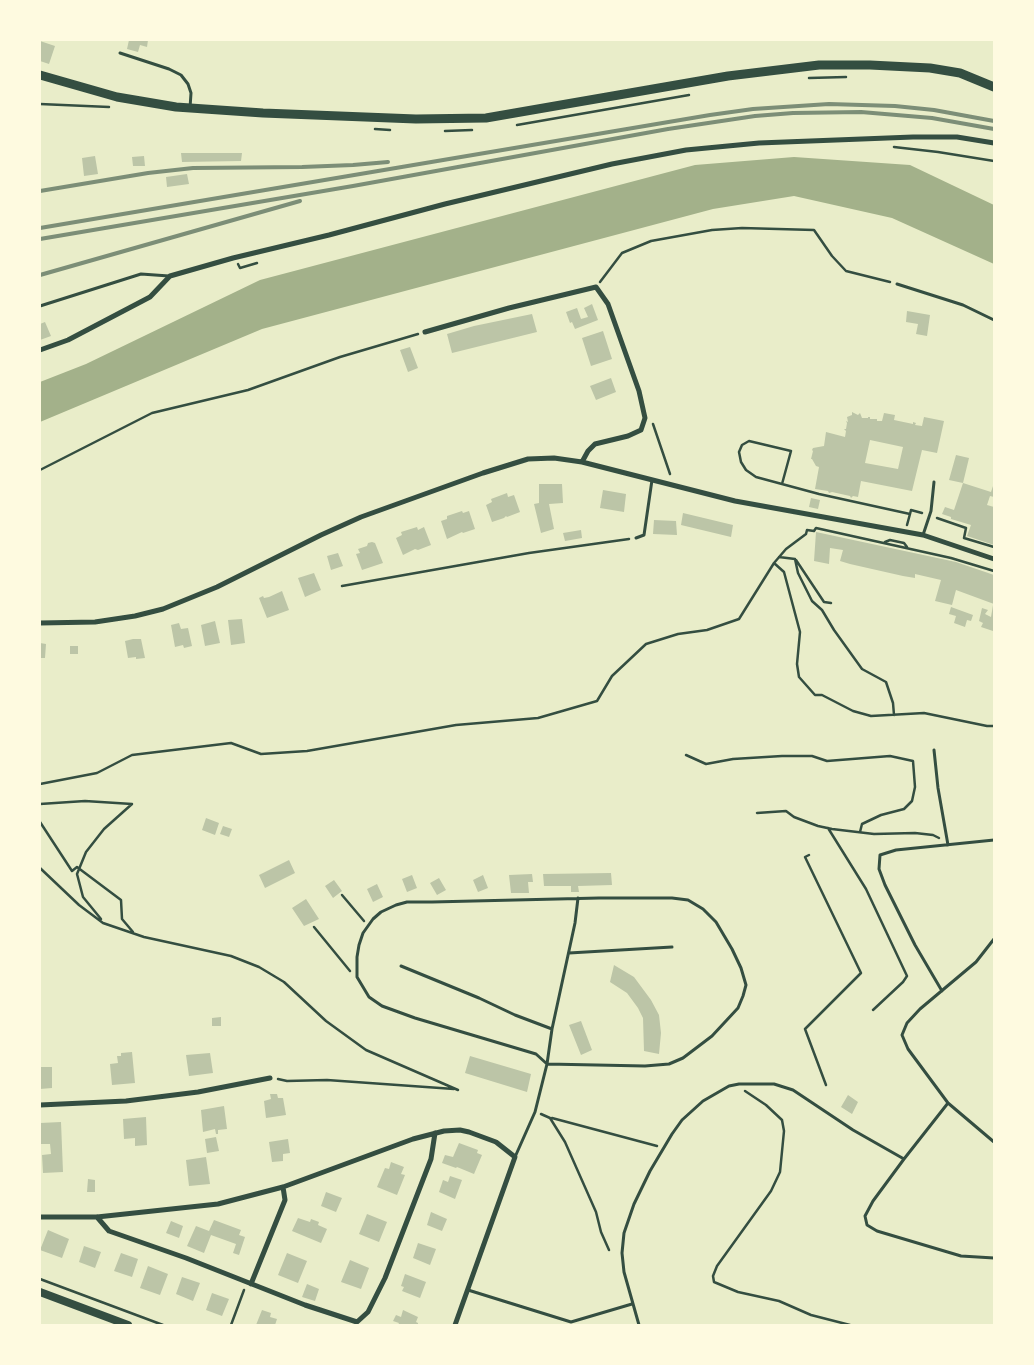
<!DOCTYPE html>
<html>
<head>
<meta charset="utf-8">
<style>
  body { margin:0 }
  #map { position:relative; width:1034px; height:1365px; overflow:hidden; background:#e9edc9; font-family:"Fira Sans Condensed",sans-serif }
  canvas { display:block }
  .frame { position:absolute; inset:0; border:41px solid #fefae0; pointer-events:none }
</style>
</head>
<body>
<div id="map">
<canvas width="1034" height="1365"></canvas>
<div class="frame"></div>
</div>
<script>
const g = document.querySelector('canvas').getContext('2d');
g.lineJoin = 'round';
function fill(path, color) { g.fillStyle = color; g.fill(path, 'evenodd'); }
const toPath = rows => new Path2D(rows.map(r => 'M' + r).join(''));
function strokePath(path, color, width, dash) { g.strokeStyle = color; g.lineWidth = width; g.lineCap = dash ? 'butt' : 'round'; g.setLineDash(dash || []); g.stroke(path); }
fill(toPath([
  [794,157,910,165,994,205,994,264,892,218,794,196,713,209,262,329,40,422,40,382,86,364,260,280,695,165]
]), '#a3b18a');
fill(toPath([
  [129,40,148,40,147,47,140,45,138,52,127,49],
  [40,41,55,46,49,64,40,61],
  [181,153,242,153,241,161,182,162],
  [95,156,98,174,84,176,82,158],
  [144,156,145,166,133,166,132,157],
  [187,174,189,184,167,187,166,177],
  [592,304,598,320,575,329,572,322,570,323,566,312,577,308,581,319,588,317,584,308],
  [907,311,930,315,927,336,916,334,918,324,906,322],
  [532,314,537,332,452,353,447,334,474,326],
  [45,322,51,336,40,340,40,324],
  [603,331,612,359,591,366,582,338],
  [410,347,418,368,408,372,400,350],
  [611,378,616,392,596,400,590,386],
  [852,412,858,415,860,413,862,418,868,418,868,417,870,417,870,419,877,419,877,421,882,421,884,413,895,415,894,420,913,424,913,422,916,423,915,425,922,426,924,417,944,421,937,453,922,450,912,491,861,481,858,497,853,496,851,498,850,496,832,492,829,493,828,491,815,489,819,467,816,466,812,459,811,459,813,451,812,450,813,448,824,446,826,432,845,437,846,431,844,429,846,429,847,423,846,421,848,422,847,417,852,415],
  [870,440,903,447,898,469,865,463],
  [956,455,969,458,963,483,991,492,994,483,994,497,990,496,987,505,994,507,994,545,967,536,971,525,951,519,951,517,942,514,945,507,954,510,963,483,949,480],
  [539,484,562,484,563,503,549,504,554,529,541,533,534,504,539,503],
  [603,490,626,494,624,512,600,508],
  [507,493,508,497,514,495,520,512,507,517,506,516,504,518,492,522,486,505,492,502,491,499],
  [811,498,820,500,818,509,809,507],
  [462,511,463,513,469,511,475,529,463,533,462,532,447,539,441,521,447,519,447,516],
  [683,513,733,525,731,537,681,525],
  [654,520,676,521,677,535,653,534],
  [417,527,418,530,424,527,431,545,418,550,415,549,403,555,396,538,402,535,401,532],
  [581,530,582,538,565,541,563,533],
  [816,532,956,562,994,575,994,604,956,590,952,605,935,601,941,580,915,574,915,578,903,576,850,564,840,561,843,550,830,548,829,564,814,561],
  [372,542,375,543,383,563,362,570,356,554,360,553,358,549,367,546,368,543],
  [338,553,343,566,331,570,327,556],
  [314,573,321,590,305,597,298,578],
  [282,591,289,610,267,618,259,598,263,596,264,598,269,597],
  [993,605,994,605,993,631,981,627,983,623,979,621,982,608,988,610,985,614,991,617],
  [951,607,973,615,971,621,967,620,965,627,954,623,956,616,949,614],
  [242,619,245,643,231,645,228,620],
  [215,621,220,643,205,646,201,625],
  [179,623,181,629,188,628,192,646,184,648,183,645,175,647,171,625],
  [133,639,141,639,145,658,136,659,136,657,128,658,125,641],
  [40,643,46,644,45,658,40,658],
  [70,646,78,646,78,654,70,654],
  [206,818,219,823,215,835,202,830],
  [223,826,232,829,229,837,220,834],
  [289,860,295,873,265,888,259,875],
  [611,873,612,885,578,886,579,892,571,892,571,886,544,886,543,874],
  [532,874,533,882,528,882,529,893,511,893,509,875],
  [412,875,417,888,407,892,402,879],
  [483,875,488,888,478,892,473,880],
  [439,878,446,890,437,895,430,883],
  [334,880,342,891,333,898,325,886],
  [377,884,383,897,373,902,367,889],
  [306,899,319,919,304,926,292,908],
  [614,965,634,977,651,1000,659,1015,661,1033,659,1054,644,1051,643,1018,638,1008,627,993,610,982],
  [221,1017,221,1026,212,1026,212,1018],
  [581,1021,592,1050,581,1055,569,1025],
  [132,1052,135,1083,112,1085,110,1064,118,1063,117,1056,121,1056,121,1053],
  [210,1053,213,1073,189,1076,186,1055],
  [470,1056,531,1074,527,1092,465,1073],
  [40,1067,52,1067,52,1088,40,1089],
  [270,1094,277,1094,278,1098,283,1098,286,1115,266,1118,264,1101,271,1099],
  [848,1095,858,1102,852,1114,841,1107],
  [224,1106,227,1129,218,1130,218,1134,216,1134,215,1129,203,1132,201,1110],
  [146,1117,147,1145,135,1146,135,1138,124,1139,123,1119],
  [61,1122,63,1172,43,1173,42,1155,51,1154,50,1144,40,1144,40,1123],
  [216,1137,219,1151,207,1153,205,1139],
  [288,1139,290,1153,283,1154,283,1161,272,1162,269,1142],
  [459,1143,478,1150,477,1153,482,1155,474,1174,457,1167,456,1168,442,1163,445,1155,453,1157],
  [206,1157,210,1184,189,1186,186,1160],
  [391,1162,404,1167,401,1174,405,1175,397,1195,377,1187,385,1168,389,1169],
  [450,1176,462,1180,455,1199,439,1192,443,1180,448,1182],
  [88,1179,95,1180,95,1192,87,1192],
  [326,1192,342,1198,336,1212,321,1206],
  [431,1212,447,1219,442,1231,427,1225],
  [367,1214,387,1222,379,1242,359,1234],
  [298,1218,310,1222,311,1219,319,1222,318,1225,327,1229,321,1243,292,1231],
  [214,1220,241,1230,239,1235,245,1237,239,1255,233,1253,236,1244,211,1235,204,1253,187,1246,196,1226,209,1231],
  [171,1221,183,1226,179,1238,166,1233],
  [48,1230,69,1239,62,1258,40,1250],
  [418,1243,436,1249,430,1265,413,1258],
  [84,1246,101,1252,95,1268,79,1262],
  [121,1253,138,1259,132,1277,114,1271],
  [287,1253,307,1261,298,1283,278,1275],
  [350,1260,369,1268,361,1289,341,1282],
  [148,1266,168,1274,160,1295,140,1288],
  [405,1274,426,1282,420,1298,402,1291,404,1287,401,1286],
  [182,1277,200,1283,193,1301,176,1294],
  [307,1284,319,1289,315,1301,302,1297],
  [212,1293,229,1299,222,1316,206,1310],
  [262,1310,271,1313,270,1317,277,1319,275,1325,256,1325],
  [403,1310,418,1317,416,1322,418,1323,418,1325,398,1325,399,1323,393,1321,396,1315,401,1317]
]), '#bcc5a7');
strokePath(toPath([
  [809,78,846,77],
  [40,104,109,107],
  [517,125,689,95],
  [375,129,390,130],
  [445,131,472,130],
  [894,147,938,152,994,161],
  [238,264,240,268,257,263],
  [600,282,622,253,651,241,712,230,742,228,814,230,832,256,846,271,890,282],
  [653,424,670,474],
  [40,470,152,413,248,390,340,357,418,334],
  [782,484,791,451,749,441,742,445,739,452,741,462,746,470,756,477,819,494,910,514,907,525],
  [910,514,911,510,922,513],
  [937,518,966,528,964,538,994,547],
  [885,542,890,540,904,543,907,547],
  [779,557,795,559,798,573,812,601,822,610,834,630,862,669,886,682,893,703,894,715],
  [796,560,824,602,831,603],
  [774,563,784,572,800,632,797,664,799,677,815,695,822,695,853,711,871,716,924,713,987,726,994,726],
  [342,586,529,553,629,539],
  [686,755,706,764,733,759,782,756,812,756,827,761,890,756,913,761,915,787,912,801,904,809,881,815,862,824,860,832],
  [40,784,97,773,132,755,231,743,261,754,307,751,456,725,538,718,597,701,612,676,646,644,678,634,707,630,739,619,774,563,786,549,806,534,807,530,814,531,816,528,951,558,994,571],
  [40,804,85,801,132,804,104,829,86,852,77,874,83,897,101,919],
  [757,813,786,811,794,817,818,826,832,829,874,834,915,833,933,835,939,838],
  [40,822,72,871,77,867,121,900,122,919,133,932],
  [828,828,866,889,907,976,903,982,873,1010],
  [809,855,805,857,861,973,805,1029,826,1085],
  [40,868,79,905,103,923,144,937,231,956,259,967,284,982,326,1021,366,1050,458,1090],
  [342,895,364,921],
  [314,927,350,971],
  [278,1079,287,1081,327,1080,454,1089],
  [745,1091,766,1105,782,1120,784,1131,780,1172,771,1191,717,1266,713,1276,714,1282,738,1292,779,1301,811,1315,850,1325],
  [541,1114,550,1118,565,1142,596,1212,601,1232,609,1250],
  [552,1118,657,1146],
  [40,1279,163,1325],
  [231,1325,244,1290]
]), '#344e41', 2.5);
strokePath(toPath([
  [120,53,169,69,181,75,188,84,191,93,190,108],
  [897,284,963,305,994,320],
  [40,306,141,274,169,276],
  [923,535,931,511,934,482],
  [636,538,644,535,652,480],
  [934,750,938,788,948,845],
  [599,898,672,898,688,900,703,909,716,922,732,949,741,968,746,985,743,996,738,1008,712,1036,683,1058,669,1064,645,1066,547,1064,536,1054,415,1018,382,1006,369,997,357,977,357,957,359,945,363,933,373,919,381,912,396,905,407,902,432,902,599,898],
  [569,953,672,947],
  [401,966,479,998,515,1015,552,1029,547,1064,535,1112,515,1157],
  [942,991,915,945,885,885,879,869,880,855,896,850,994,840],
  [552,1029,575,923,578,898],
  [948,1103,994,1142],
  [904,1159,948,1103,908,1049,902,1035,907,1023,920,1009,976,962,994,939],
  [468,1290,571,1322,632,1304],
  [639,1325,624,1272,622,1253,624,1233,634,1204,650,1171,672,1134,682,1120,703,1101,729,1086,739,1084,774,1084,793,1090,853,1130,904,1159,873,1201,865,1216,867,1225,877,1231,961,1256,994,1258]
]), '#344e41', 3);
strokePath(toPath([
  [425,332,509,308,596,287,608,304,639,391,645,418,641,430,628,436,595,444,588,451,582,462],
  [40,350,68,340,150,297,170,276,233,258,329,235,445,204,612,164,686,150,759,143,913,137,957,137,994,143],
  [40,623,95,622,135,616,163,609,217,587,321,535,361,517,483,473,528,459,554,458,582,462,735,501,923,535,994,559],
  [40,1105,126,1101,198,1092,270,1078],
  [40,1217,97,1217,218,1204,283,1187,413,1139,444,1131,460,1130,469,1132,496,1142,515,1157,455,1325],
  [97,1217,109,1231,186,1258,305,1305,357,1322,368,1312,385,1278,431,1159,435,1133],
  [251,1284,285,1200,283,1187]
]), '#344e41', 5);
strokePath(toPath([
  [40,1292,128,1325]
]), '#344e41', 8);
strokePath(toPath([
  [40,75,117,97,176,107,263,113,416,119,486,118,728,76,819,65,870,65,930,68,960,73,994,87]
]), '#344e41', 9);
strokePath(toPath([
  [40,191,148,173,193,168,302,167,353,165,388,162],
  [40,228,710,115,753,109,829,104,895,106,934,110,994,121],
  [40,239,353,186,668,129,755,116,793,113,861,112,932,118,994,129],
  [40,275,300,201]
]), '#7c8e77', 4);
</script>
</body>
</html>
